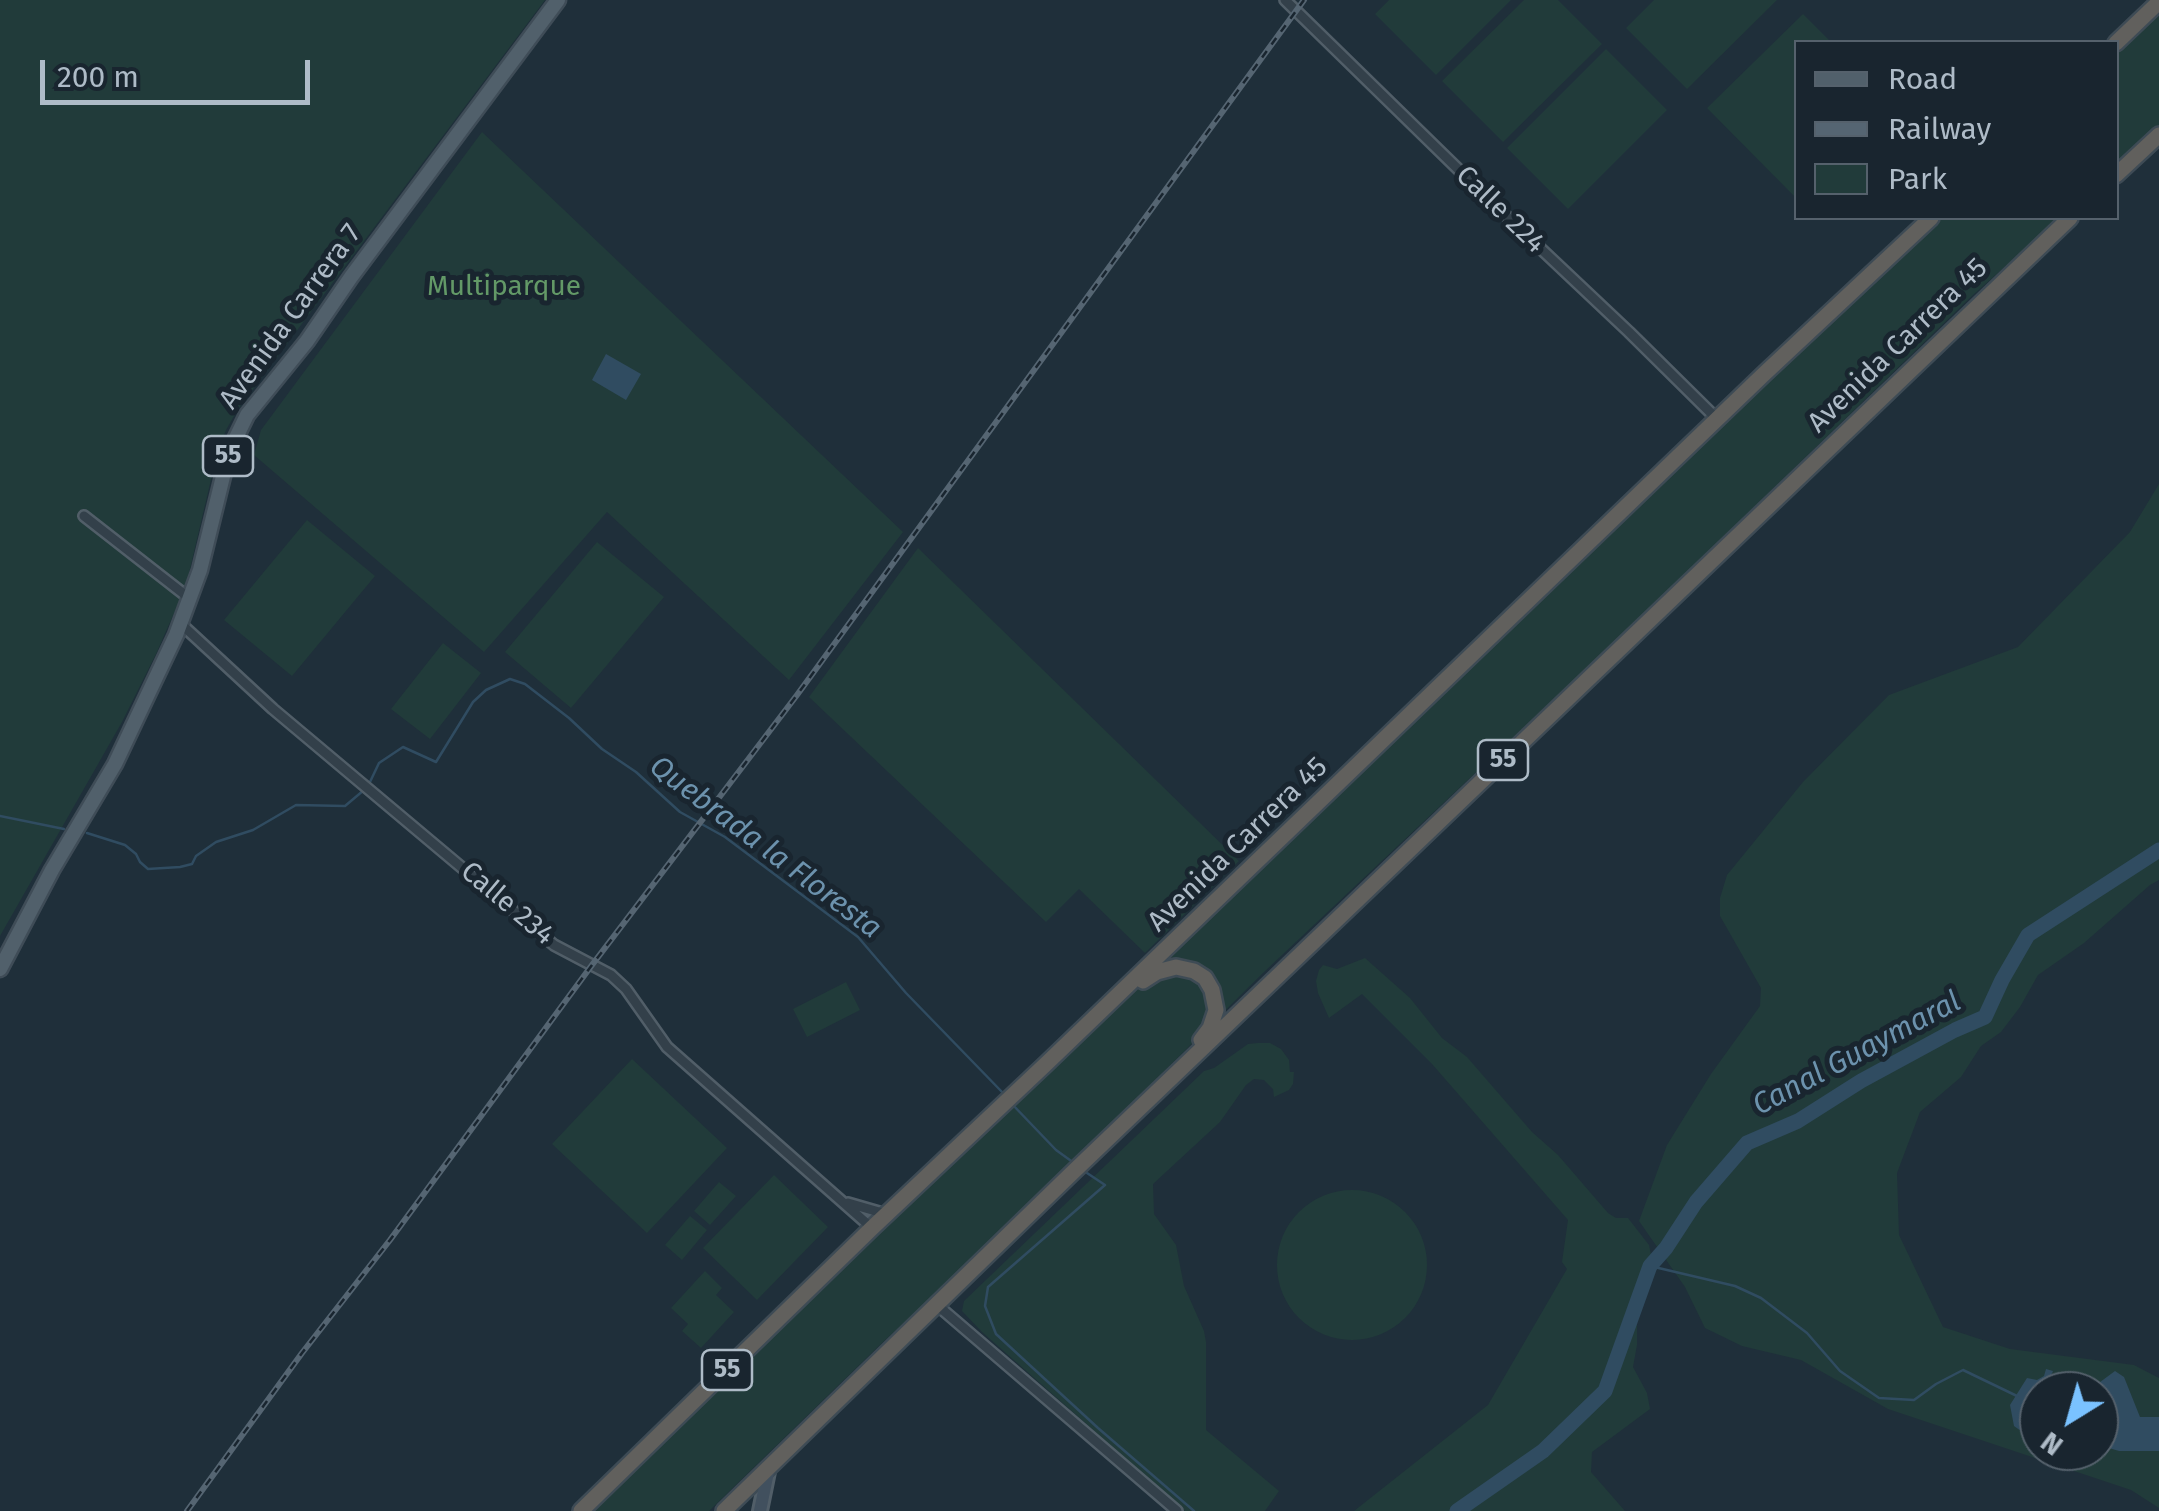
<!DOCTYPE html>
<html>
<head>
<meta charset="utf-8">
<style>
  body { margin:0 }
  #map { position:relative; width:2159px; height:1511px; overflow:hidden; background:#1f2f3a; font-family:"Fira Sans",sans-serif }
  canvas { display:block }
  .legend { position:absolute; left:1794px; top:40px; width:325px; height:180px; box-sizing:border-box; background:#19252f; border:2px solid #55616c; margin:0; padding:12px 18px; list-style:none; font-size:30px; color:#aebbc7 }
  .legend li { display:flex; align-items:center; gap:20px; height:50px }
  .legend b { width:50px; border:2px solid #55616c }
  .north { position:absolute; left:2019px; top:1371px; width:100px; height:100px; box-sizing:border-box; background:#19252f; border:2px solid #55616c; border-radius:50%; rotate:217deg; font-size:28px; font-weight:700; line-height:40px; text-align:center; color:#aebbc7 }
  .north::after { content:''; display:block; margin:auto; width:35px; height:45px; background:#7ac2ff; clip-path:polygon(50% 0,100% 100%,50% 72%,0 100%) }
  .scale { position:absolute; left:40px; top:60px; width:270px; height:45px; box-sizing:border-box; border:5px solid #aebbc7; border-top:0; padding-left:12px; font-size:30px; line-height:35px; white-space:nowrap; color:#aebbc7; -webkit-text-stroke:8px #19252f; paint-order:stroke }
</style>
</head>
<body>
<div id="map">
<canvas width="2159" height="1511"></canvas>
<ul class="legend">
<li><b style="height:12px;background:#51606b"></b>Road</li>
<li><b style="height:12px;background:#556572"></b>Railway</li>
<li><b style="height:28px;background:#213b3a"></b>Park</li>
</ul>
<div class="north">N</div>
<div class="scale">200 m</div>
</div>
<script>
const g = document.querySelector('canvas').getContext('2d');
g.lineJoin = 'round';
function fill(path, color) { g.fillStyle = color; g.fill(path, 'evenodd'); }
const toPath = rows => new Path2D(rows.map(r => 'M' + r).join(''));
function strokePath(path, color, width, dash) { g.strokeStyle = color; g.lineWidth = width; g.lineCap = dash ? 'butt' : 'round'; g.setLineDash(dash || []); g.stroke(path); }
function label(font, color, halo, rows, align = 'center') {
  g.font = font + ' "Fira Sans",sans-serif'; g.lineWidth = 10; g.setLineDash([]); g.textBaseline = 'middle'; g.strokeStyle = halo; g.fillStyle = color; for (const [text, x, y, turn = 0] of rows) {
    g.save(); g.translate(x, y); g.rotate((+turn || 0) * Math.PI / 180); g.textAlign = isNaN(turn) ? turn : align; if (halo) g.strokeText(text, 0, 0); g.fillText(text, 0, 0); g.restore();
  }
}
fill(toPath([
  [0,0,545,0,238,409,226,430,217,454,186,586,156,654,122,722,0,936],
  [1389,0,1511,0,1436,75,1375,14],
  [1524,0,1558,0,1602,44,1503,142,1442,81],
  [1654,0,1777,0,1687,89,1626,28],
  [1803,14,1831,42,1796,42,1796,198,1707,108],
  [2159,14,2159,126,2117,165,2117,54],
  [1606,49,1667,110,1568,209,1507,148],
  [482,132,903,532,789,680,607,512,484,652,254,455,261,430],
  [1940,218,2060,218,1973,295,1626,631,1264,972,978,1256,884,1341,709,1511,589,1511],
  [2159,484,2159,880,2150,885,2084,943,2038,975,2020,1007,2001,1032,1981,1046,1961,1077,1920,1112,1897,1173,1899,1235,1943,1327,2010,1349,2134,1365,2159,1378,2159,1508,2131,1490,1888,1409,1801,1360,1742,1346,1705,1328,1685,1287,1639,1221,1667,1145,1711,1074,1760,1006,1761,988,1720,916,1720,898,1727,875,1803,782,1889,695,2018,647,2130,532],
  [2039,1391,2099,1391,2099,1451,2039,1451],
  [307,520,375,576,292,676,224,620],
  [597,542,664,597,571,708,505,652],
  [918,548,1239,861,1145,953,1079,889,1046,922,809,697],
  [443,643,481,673,430,739,391,709],
  [1365,958,1410,998,1442,1038,1467,1057,1532,1132,1558,1155,1608,1213,1616,1218,1628,1218,1649,1245,1654,1269,1637,1315,1637,1345,1633,1367,1647,1393,1650,1409,1592,1452,1591,1472,1625,1511,1354,1511,1488,1405,1567,1269,1562,1262,1568,1220,1432,1064,1362,994,1329,1018,1318,993,1316,981,1319,970,1323,965,1337,969],
  [846,982,860,1010,807,1037,793,1009],
  [1258,1043,1270,1043,1281,1049,1289,1060,1290,1072,1294,1072,1293,1084,1289,1090,1274,1097,1273,1089,1264,1080,1254,1079,1246,1085,1220,1122,1153,1184,1154,1214,1176,1245,1184,1286,1204,1331,1206,1342,1206,1430,1279,1491,1265,1511,1185,1511,982,1332,962,1311,964,1301,1204,1071,1214,1068,1248,1044],
  [632,1059,727,1148,647,1233,552,1144],
  [774,1175,828,1227,757,1300,703,1248],
  [719,1182,736,1196,710,1225,694,1211],
  '1277 1265a75 75 0 1 1 150 0a75 75 0 1 1-150 0Z',
  [690,1216,707,1230,682,1260,665,1245],
  [705,1271,722,1288,716,1295,734,1312,701,1348,682,1331,688,1324,671,1308]
]), '#213b3a');
fill(toPath([
  [606,354,641,374,626,400,592,380],
  [2046,1369,2053,1371,2049,1380,2050,1391,2039,1391,2039,1435,2028,1436,2014,1426,2010,1405,2027,1378,2037,1380,2044,1376],
  [2115,1371,2124,1377,2140,1417,2159,1417,2159,1451,2119,1451,2099,1445,2099,1391,2088,1391]
]), '#304c61');
strokePath(toPath([
  [369,784,379,763,403,747,436,762,473,702,486,690,510,679,525,684,569,718,602,749,636,772,680,812,725,837,858,937,906,993,1003,1093],
  [0,816,64,829],
  [87,833,125,845,136,854,140,862,148,869,180,867,192,864,196,856,216,842,253,830,296,805,345,806,364,790],
  [1011,1103,1056,1150,1074,1163],
  [1084,1171,1105,1185,988,1287,985,1306,996,1334,1098,1428,1194,1511],
  [1650,1266,1735,1286,1761,1298,1807,1333,1840,1371,1879,1398,1914,1400,1936,1384,1963,1370,2017,1396]
]), '#304c61', 2.5);
strokePath(toPath([
  [1457,1511,1543,1451,1605,1391,1650,1266,1666,1248,1696,1202,1747,1143,1798,1121,1861,1081,1955,1030,1985,1017,2002,980,2028,935,2159,850]
]), '#304c61', 15);
const minor = toPath([
  [1285,0,1504,214,1629,332,1717,419],
  [84,516,189,598],
  [180,623,273,709,554,945,611,975,626,989,667,1047,872,1228],
  [848,1203,886,1214],
  [937,1305,1177,1511]
]);
const secondary = toPath([
  [760,1511,769,1467]
]);
const primary = toPath([
  [0,969,52,870,115,764,176,635,200,570,229,452,247,415,307,341,351,277,558,0]
]);
const trunk = toPath([
  [2116,43,2159,2],
  [2116,175,2159,135],
  [1143,981,1157,972,1176,967,1194,971,1205,978,1212,990,1216,1010,1210,1028,1201,1040],
  [581,1511,872,1228,1047,1063,1764,374,1931,218],
  [724,1511,1071,1174,2070,218]
]);
strokePath(minor, '#515e68', 14);
strokePath(secondary, '#515e68', 18);
strokePath(primary, '#3f4c57', 19);
strokePath(trunk, '#3e4b55', 20);
strokePath(minor, '#33404a', 9);
strokePath(secondary, '#41505e', 12);
strokePath(primary, '#51606b', 14);
strokePath(trunk, '#61605d', 15);
const rail = toPath([
  [187,1511,302,1353,390,1240,592,965,797,695,1304,0]
]);
strokePath(rail, '#556572', 6);
strokePath(rail, '#19252f', 2.5, [8]);
for (const [x, y, w] of [
  [228,456,50],
  [1503,760,50],
  [727,1370,50]
]) { const box = new Path2D(); box.roundRect(x - w / 2, y - 20, w, 40, 8); g.fillStyle = '#19252f'; g.fill(box); strokePath(box, '#aebbc7', 2.5); }
label('bold 25px', '#aebbc7', null, [
  ["55",228,456],
  ["55",1503,760],
  ["55",727,1370]
]);
label('28px', '#aebbc7', '#19252f', [
  ["Calle 224",1500,210,44],
  ["Avenida Carrera 7",291,317,-54],
  ["Avenida Carrera 45",1898,346,-44],
  ["Avenida Carrera 45",1238,845,-44],
  ["Calle 234",507,904,40]
]);
label('28px', '#639967', '#19252f', [
  ["Multiparque",504,287]
]);
label('italic 30px', '#6c92ad', '#19252f', [
  ["Quebrada la Floresta",765,848,37],
  ["Canal Guaymaral",1857,1054,-28]
]);
</script>
</body>
</html>
